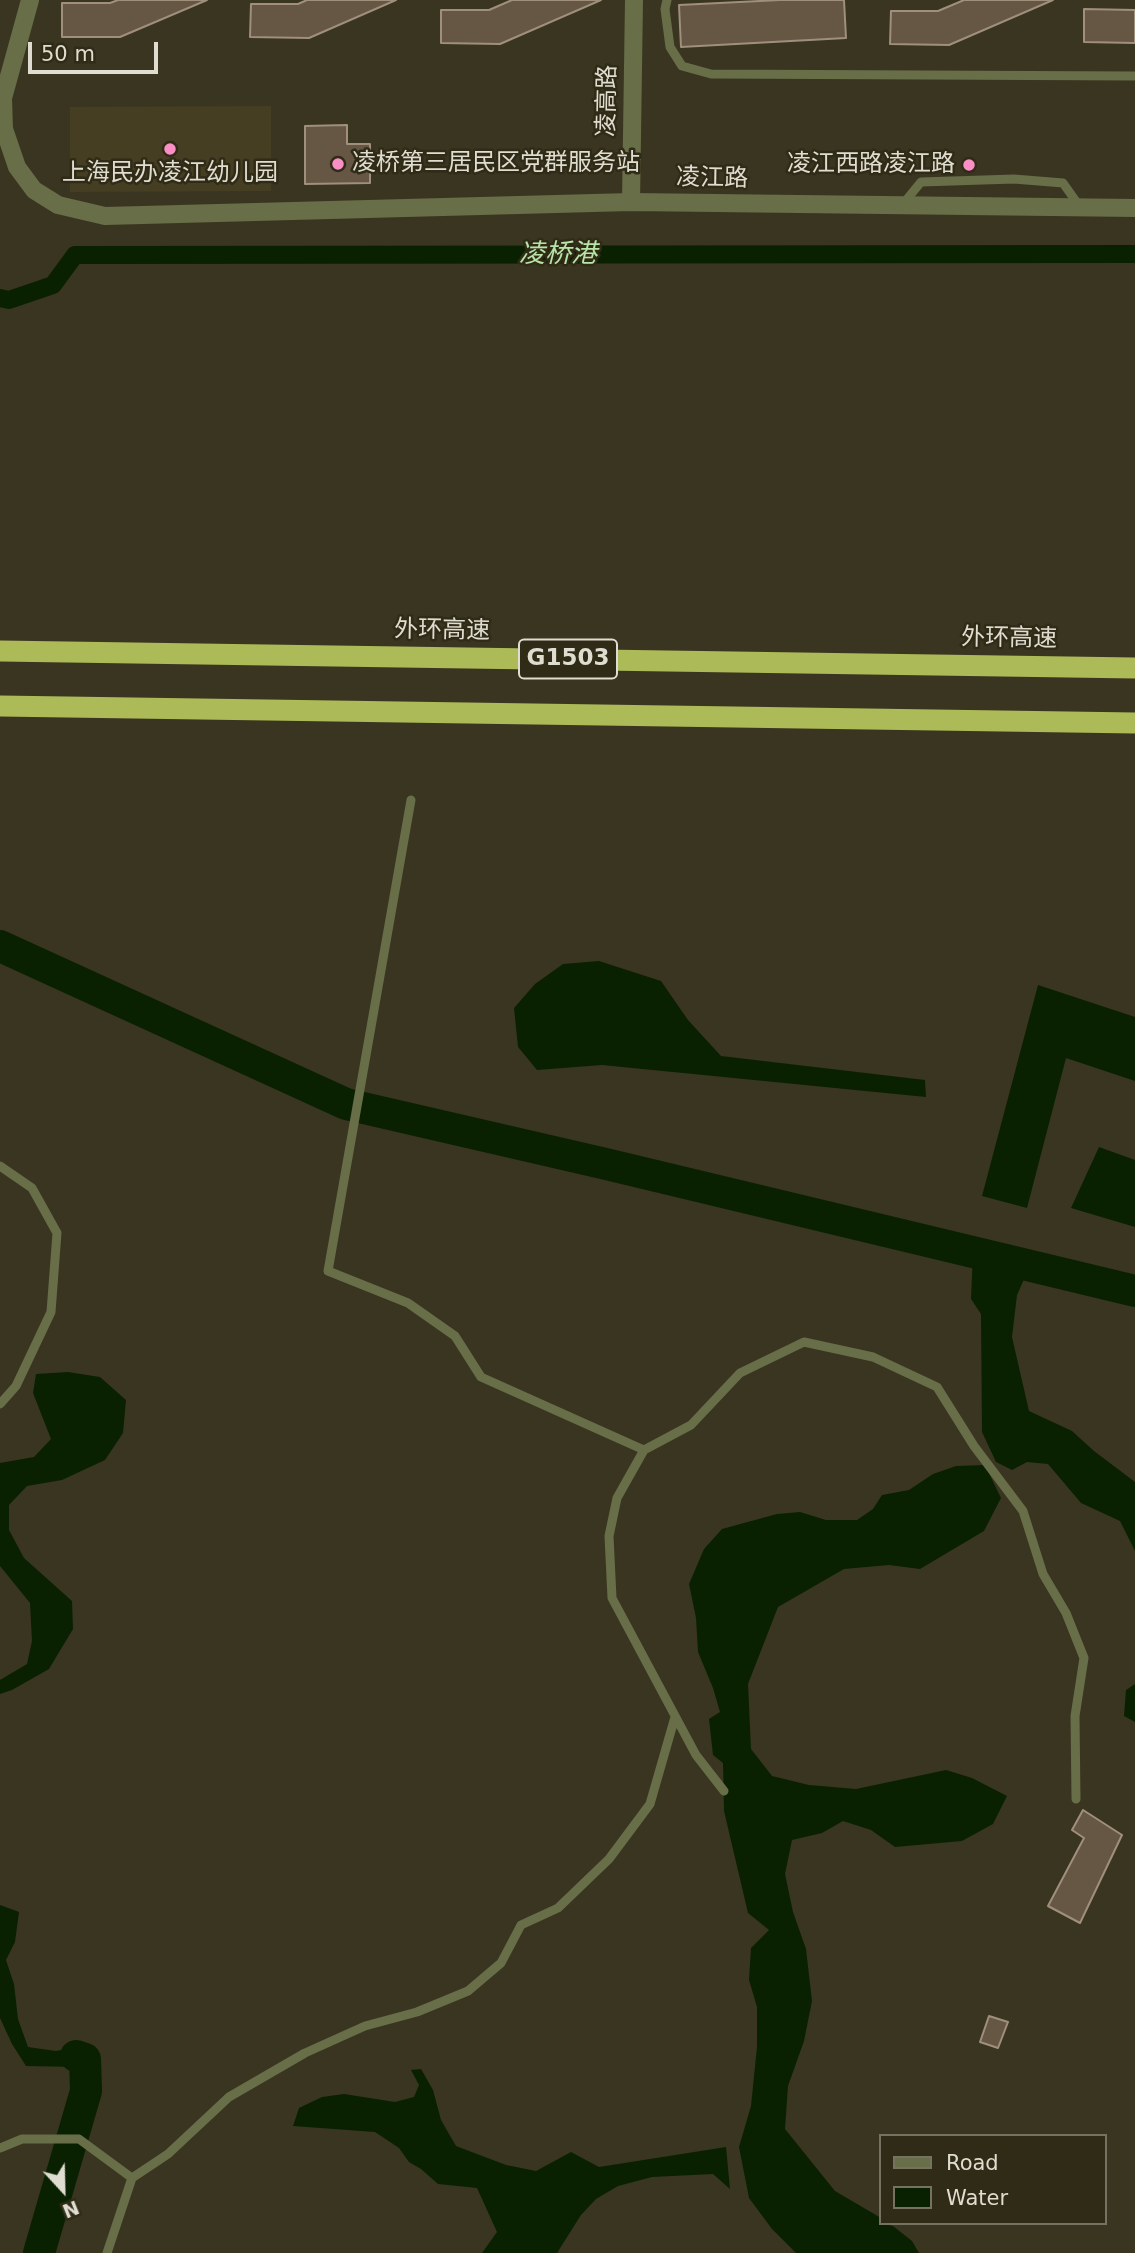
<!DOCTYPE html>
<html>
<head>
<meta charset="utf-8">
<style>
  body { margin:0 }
  #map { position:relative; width:1135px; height:2253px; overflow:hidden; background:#3a3520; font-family:"DejaVu Sans",sans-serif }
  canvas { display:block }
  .legend { position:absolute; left:879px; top:2134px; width:228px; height:91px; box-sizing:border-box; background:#302b17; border:2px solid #767261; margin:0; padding:9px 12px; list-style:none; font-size:21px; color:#dfdcd0 }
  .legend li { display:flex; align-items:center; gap:14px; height:35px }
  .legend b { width:35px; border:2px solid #767261 }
  .north { position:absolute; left:28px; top:2155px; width:70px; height:70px; -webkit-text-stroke:5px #302b17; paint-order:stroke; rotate:158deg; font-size:19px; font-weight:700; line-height:28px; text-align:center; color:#dfdcd0 }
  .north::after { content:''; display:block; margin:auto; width:24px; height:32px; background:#dfdcd0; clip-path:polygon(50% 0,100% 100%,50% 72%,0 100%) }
  .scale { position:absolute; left:28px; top:42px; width:130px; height:32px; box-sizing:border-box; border:4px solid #dfdcd0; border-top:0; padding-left:9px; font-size:21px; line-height:24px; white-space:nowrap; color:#dfdcd0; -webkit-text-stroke:5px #302b17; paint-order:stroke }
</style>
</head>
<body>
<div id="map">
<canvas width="1135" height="2253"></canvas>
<ul class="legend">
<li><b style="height:9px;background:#686e48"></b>Road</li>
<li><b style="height:19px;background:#0a2101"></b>Water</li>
</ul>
<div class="north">N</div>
<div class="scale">50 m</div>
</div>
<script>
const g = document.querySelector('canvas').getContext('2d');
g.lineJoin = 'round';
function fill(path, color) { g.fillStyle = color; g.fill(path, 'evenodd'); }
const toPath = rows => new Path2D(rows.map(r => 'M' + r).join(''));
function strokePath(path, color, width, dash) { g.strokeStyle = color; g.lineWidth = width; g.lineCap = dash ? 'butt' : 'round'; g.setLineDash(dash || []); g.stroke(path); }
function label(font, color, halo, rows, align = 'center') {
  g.font = font + ' "DejaVu Sans","Noto Sans SC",sans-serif'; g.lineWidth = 5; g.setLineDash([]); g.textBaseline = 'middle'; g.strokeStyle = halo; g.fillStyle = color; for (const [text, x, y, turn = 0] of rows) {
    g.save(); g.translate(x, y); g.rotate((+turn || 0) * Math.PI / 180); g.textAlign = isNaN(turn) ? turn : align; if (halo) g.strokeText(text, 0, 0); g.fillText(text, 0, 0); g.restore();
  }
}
fill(toPath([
  [271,106,271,191,70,192,70,107]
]), '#453e22');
fill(toPath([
  [599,961,661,981,688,1020,721,1056,925,1080,926,1097,602,1065,537,1070,518,1047,514,1008,535,984,563,964],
  [1038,985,1135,1017,1135,1081,1066,1058,1027,1208,982,1196],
  [1099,1147,1135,1160,1135,1227,1071,1208],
  [973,1252,1030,1266,1017,1295,1012,1337,1029,1411,1072,1431,1094,1451,1135,1482,1135,1551,1120,1521,1081,1503,1048,1464,1027,1462,1012,1470,996,1462,982,1432,981,1314,971,1299],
  [68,1372,100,1377,126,1400,123,1433,105,1460,62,1480,27,1486,9,1505,9,1530,24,1558,72,1601,73,1629,49,1669,12,1690,0,1694,0,1680,27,1664,32,1641,30,1603,0,1566,0,1463,34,1457,51,1439,33,1393,36,1374],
  [985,1465,1001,1498,984,1531,920,1569,889,1565,844,1569,778,1607,748,1684,751,1749,772,1776,809,1785,856,1789,946,1770,972,1778,1007,1796,993,1824,962,1841,895,1847,871,1830,843,1821,822,1833,792,1840,785,1874,793,1912,806,1949,812,2001,804,2041,788,2086,785,2129,835,2191,881,2218,881,2223,893,2226,912,2241,919,2253,796,2253,772,2229,749,2198,739,2147,751,2106,757,2047,757,2007,749,1980,751,1948,769,1930,748,1913,724,1811,723,1763,713,1755,709,1719,720,1712,713,1688,698,1652,696,1618,689,1584,704,1549,722,1529,777,1514,800,1512,826,1520,857,1520,873,1509,882,1495,909,1490,933,1474,956,1466],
  [1135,1684,1135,1722,1124,1716,1126,1690],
  [0,1905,19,1912,15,1942,6,1960,14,1984,18,2019,28,2047,56,2051,76,2047,76,2067,26,2066,12,2044,0,2018],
  [421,2069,433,2090,441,2120,456,2146,506,2165,536,2171,571,2152,599,2167,726,2147,730,2189,713,2174,652,2177,618,2186,596,2199,581,2215,557,2253,482,2253,497,2232,477,2188,438,2184,421,2169,409,2162,399,2148,375,2132,293,2126,299,2108,322,2097,344,2094,395,2102,414,2097,419,2085,411,2070]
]), '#0a2101');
strokePath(toPath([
  [0,298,9,300,53,285,75,255,1135,254]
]), '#0a2101', 18);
strokePath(toPath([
  [0,946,346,1104,606,1164,1135,1291],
  [39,2253,86,2091,85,2059,76,2056]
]), '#0a2101', 32);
const building = toPath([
  [118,0,207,0,120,37,62,37,62,3,110,3,118,0],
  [307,0,396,0,309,38,250,37,251,4,298,4,307,0],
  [512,0,601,0,500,44,441,43,441,10,489,10,512,0],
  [780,0,844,0,846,38,681,47,679,5,780,0],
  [964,0,1053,0,949,45,890,44,891,11,938,11,964,0],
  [1084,9,1135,10,1135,43,1084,42,1084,9],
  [347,125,347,144,370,144,370,183,305,184,305,126,347,125],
  [1083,1810,1122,1835,1080,1923,1048,1906,1084,1838,1072,1830,1083,1810],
  [989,2016,1008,2022,998,2048,980,2042,989,2016]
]);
fill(building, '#655744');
strokePath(building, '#9f8f7b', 2);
strokePath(toPath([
  [667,0,665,9,670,47,682,66,711,74,1135,76],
  [903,204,921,182,1014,179,1063,183,1080,207],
  [411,800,328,1271,408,1303,455,1336,481,1377,644,1450,691,1425,740,1373,804,1342,873,1357,937,1387,974,1446,1023,1511,1043,1574,1066,1613,1084,1658,1075,1716,1076,1799],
  [0,1166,32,1188,57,1233,51,1312,16,1386,0,1404],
  [644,1450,617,1498,609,1536,612,1598,696,1755,724,1791],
  [0,2148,22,2139,79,2139,132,2178],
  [107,2253,132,2178,168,2154,229,2097,305,2053,365,2026,417,2012,468,1991,501,1963,521,1925,558,1908,609,1859,650,1804,675,1717]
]), '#686e48', 9);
strokePath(toPath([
  [30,0,3,98,4,129,17,167,34,190,58,205,105,216,631,202,1135,208]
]), '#686e48', 18);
strokePath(toPath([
  [631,202,634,0]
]), '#686e48', 18);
strokePath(toPath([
  [0,651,1135,668],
  [0,706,1135,723]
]), '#adba58', 21);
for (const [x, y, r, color] of [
  [170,149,7,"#fb8fc5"],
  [338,164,7,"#fb8fc5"],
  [969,165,7,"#fb8fc5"]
]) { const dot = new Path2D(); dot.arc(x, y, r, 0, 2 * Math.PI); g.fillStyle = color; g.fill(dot); strokePath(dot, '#302b17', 2.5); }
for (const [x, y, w] of [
  [568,659,98]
]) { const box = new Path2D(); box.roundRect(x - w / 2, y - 19.5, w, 39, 5); g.fillStyle = '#302b17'; g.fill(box); strokePath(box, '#dfdcd0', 2); }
label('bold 23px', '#dfdcd0', null, [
  ["G1503",568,659]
]);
label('24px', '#dfdcd0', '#302b17', [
  ["凌高路",608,101,-89],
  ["凌江路",712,179,1],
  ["外环高速",442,631,1],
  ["外环高速",1009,639,1]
]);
label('24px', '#dfdcd0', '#302b17', [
  ["凌桥第三居民区党群服务站",352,164],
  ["凌江西路凌江路",955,165,"right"],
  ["上海民办凌江幼儿园",170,174,"center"]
], 'left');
label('italic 26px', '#b8e4a7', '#302b17', [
  ["凌桥港",558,255]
]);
</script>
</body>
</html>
